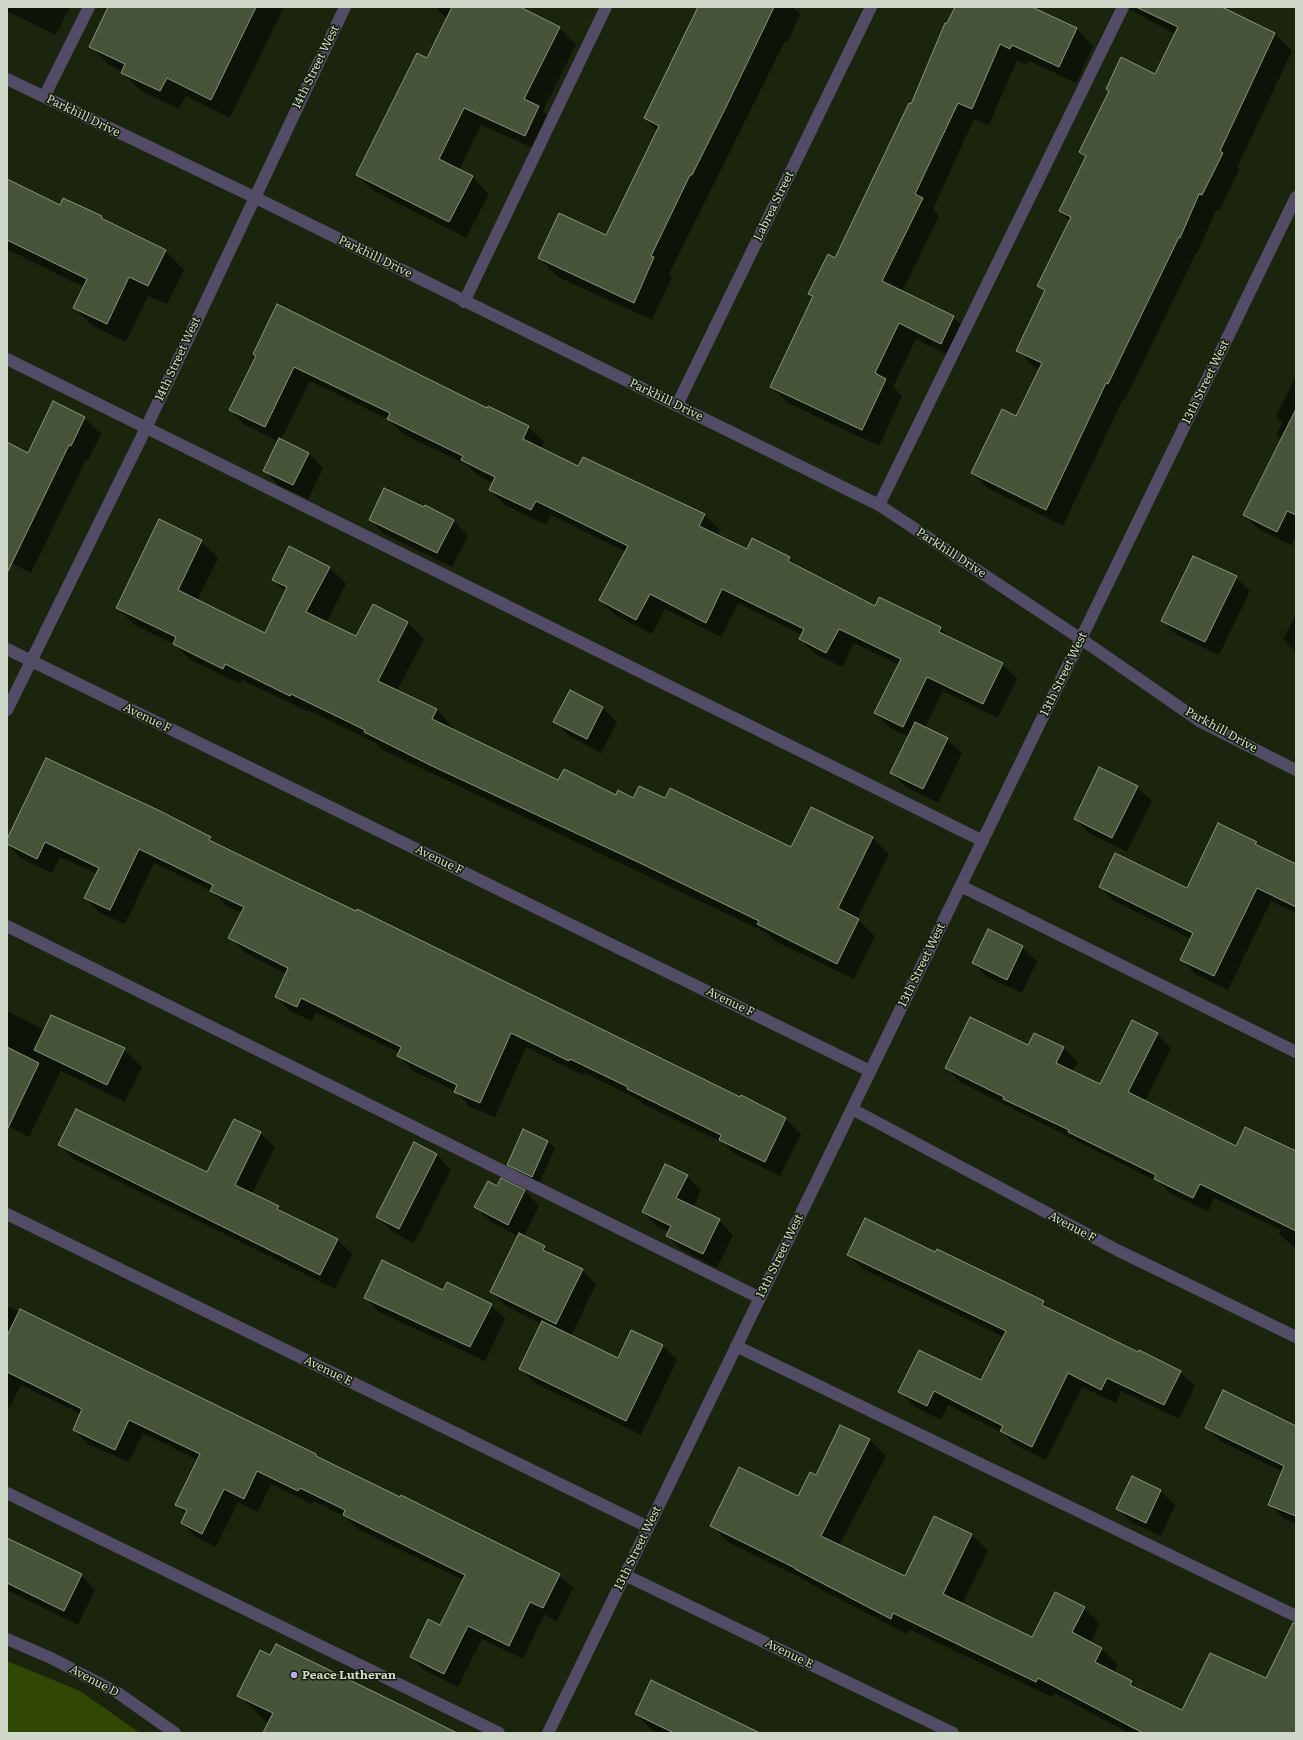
<!DOCTYPE html>
<html>
<head>
<meta charset="utf-8">
<style>
  body { margin:0 }
  #map { position:relative; width:1303px; height:1740px; overflow:hidden; background:#1b250e; font-family:Literata,serif }
  canvas { display:block }
  .frame { position:absolute; inset:0; border:8px solid #cfd7c8; pointer-events:none }
</style>
</head>
<body>
<div id="map">
<canvas width="1303" height="1740"></canvas>
<div class="frame"></div>
</div>
<script>
const g = document.querySelector('canvas').getContext('2d');
g.lineJoin = 'round';
function fill(path, color) { g.fillStyle = color; g.fill(path, 'evenodd'); }
const toPath = rows => new Path2D(rows.map(r => 'M' + r).join(''));
function strokePath(path, color, width, dash) { g.strokeStyle = color; g.lineWidth = width; g.lineCap = dash ? 'butt' : 'round'; g.setLineDash(dash || []); g.stroke(path); }
function label(font, color, halo, rows, align = 'center') {
  g.font = font + ' Literata,serif'; g.lineWidth = 3; g.setLineDash([]); g.textBaseline = 'middle'; g.strokeStyle = halo; g.fillStyle = color; for (const [text, x, y, turn = 0] of rows) {
    g.save(); g.translate(x, y); g.rotate((+turn || 0) * Math.PI / 180); g.textAlign = isNaN(turn) ? turn : align; if (halo) g.strokeText(text, 0, 0); g.fillText(text, 0, 0); g.restore();
  }
}
fill(toPath([
  [7,1661,80,1691,140,1733,7,1733]
]), '#314805');
fill(toPath([
  [7,7,70,7,56,35,7,11],
  [175,7,284,7,230,118,186,96,179,109,141,91,122,72,109,65,90,46],
  [438,7,517,7,560,28,576,45,543,111,555,123,542,152,481,125,459,170,472,177,489,194,466,238,374,191,357,175,427,59,447,19,437,9],
  [699,7,793,7,800,14,788,42,785,41,669,274,672,277,652,320,558,277,539,258,606,236,657,131,645,118],
  [956,7,1037,7,1036,10,1077,29,1093,46,1076,83,1029,61,1027,65,1017,60,989,125,974,119,933,209,939,216,902,292,954,317,970,334,958,360,916,339,893,387,902,396,879,446,788,403,771,387,813,297,809,294,836,259,911,106],
  [1125,7,1220,7,1275,34,1292,51,1237,168,1239,170,1219,211,1216,210,1197,254,1196,253,1125,400,1123,399,1063,526,989,489,972,473,1016,418,1040,370,1034,367,1018,351,1045,292,1039,286,1070,221,1060,211,1086,158,1080,152,1110,92,1107,89,1155,75,1175,34],
  [7,180,61,206,101,217,105,222,165,251,184,270,167,304,148,296,126,342,93,326,74,308,84,287,7,249],
  [256,356,487,409,488,407,529,427,544,442,540,449,579,467,646,486,705,515,720,530,717,536,747,551,789,557,800,569,876,607,940,628,953,640,1002,664,1017,679,998,718,943,691,925,728,947,739,962,753,938,803,906,787,891,773,909,737,890,728,875,713,899,665,854,643,842,667,815,654,800,639,802,635,738,603,721,637,665,609,652,634,615,615,600,600,626,552,551,515,546,525,505,505,490,490,493,483,477,475,467,465,403,434,388,419,310,381,281,440,309,453,323,468,308,499,278,485,264,470,278,441,245,425,230,410],
  [1296,376,1296,535,1291,545,1258,529,1244,515,1282,440,1276,435,1282,423,1276,416],
  [53,403,85,418,101,434,88,461,86,460,31,573,7,561,7,444,28,454],
  [425,506,454,521,468,536,452,567,384,534,370,520,424,509],
  [201,541,218,558,197,601,265,634,286,592,273,580,329,567,346,584,326,623,357,638,407,622,424,639,397,691,437,710,453,727,452,730,559,782,616,796,634,799,665,800,792,849,812,808,873,838,889,854,857,919,875,936,854,979,775,941,767,933,381,749,376,743,308,710,307,711,242,680,240,684,191,660,174,644,133,624,117,607],
  [1236,577,1250,591,1219,655,1177,635,1162,621],
  [1296,614,1296,652,1283,639],
  [603,708,617,722,601,753,569,736,555,722],
  [1137,787,1152,801,1127,852,1089,833,1075,819],
  [210,838,218,846,740,1098,741,1097,786,1119,801,1134,780,1176,735,1154,724,1143,643,1104,639,1100,585,1073,584,1076,526,1047,495,1117,470,1107,455,1091,413,1071,398,1056,399,1053,316,1012,312,1021,291,1012,276,997,286,974,244,952,230,937,242,913,226,906,212,891,154,863,125,924,100,913,85,898,97,874,60,857,52,873,21,858,7,843,7,842],
  [1256,843,1262,848,1296,865,1296,913,1271,901,1228,990,1195,974,1181,959,1191,939,1114,901,1100,887,1187,889],
  [1022,947,1037,961,1022,993,987,977,973,963],
  [7,1011,44,1030,52,1016,124,1049,142,1067,125,1102,61,1071,29,1137,7,1126],
  [1157,1034,1171,1048,1145,1101,1236,1147,1296,1158,1296,1249,1279,1234,1281,1230,1214,1198,1208,1212,1170,1193,1160,1183,960,1082,946,1068,1029,1047,1063,1047,1078,1062,1073,1072,1100,1085],
  [523,1131,548,1141,555,1148,539,1183,515,1171,508,1164],
  [260,1133,275,1147,252,1194,278,1207,286,1214,337,1239,352,1254,335,1289,74,1159,59,1145,208,1173],
  [414,1144,437,1155,451,1170,414,1243,392,1231,378,1217],
  [687,1176,701,1190,693,1208,719,1220,733,1235,717,1268,682,1250,667,1236,670,1232,657,1226,643,1212],
  [501,1180,525,1191,539,1206,524,1236,544,1247,554,1257,582,1270,596,1284,571,1336,618,1359,632,1331,663,1346,677,1360,641,1435,535,1383,520,1369,542,1324,506,1306,491,1291,518,1236,490,1221,476,1207,498,1187],
  [936,1253,1043,1302,1053,1312,1139,1354,1180,1372,1195,1386,1179,1419,1121,1391,1116,1403,1082,1387,1046,1460,1016,1445,1003,1433,948,1405,941,1420,914,1406,899,1392,981,1381,1004,1337,863,1269,848,1255],
  [443,1291,491,1305,505,1319,485,1361,379,1312,365,1297],
  [7,1306,316,1455,320,1459,559,1575,573,1588,557,1621,544,1615,523,1659,482,1639,458,1687,424,1670,411,1656,441,1627,463,1580,358,1529,345,1517,314,1501,312,1504,271,1484,258,1512,238,1502,216,1547,196,1537,182,1523,186,1514,176,1504,198,1460,143,1433,129,1462,88,1444,74,1430,81,1414,21,1385,7,1413],
  [841,1426,870,1440,886,1456,839,1546,905,1578,935,1517,972,1535,988,1551,962,1604,1032,1638,1084,1608,1100,1624,1090,1643,1102,1649,1118,1665,1114,1673,1131,1682,1140,1691,1183,1712,1267,1680,1296,1648,1296,1733,1129,1733,1054,1693,1052,1697,909,1629,907,1634,812,1585,807,1581,728,1542,712,1526,798,1497,817,1477],
  [1296,1426,1296,1524,1283,1518,1269,1504,1283,1472,1220,1441,1206,1427],
  [1132,1478,1161,1491,1175,1505,1161,1536,1132,1523,1118,1509],
  [7,1539,81,1575,95,1590,78,1625,7,1590],
  [239,1695,455,1733,264,1733,268,1724],
  [636,1714,760,1733,658,1733,653,1731]
]), '#0007');
const building = toPath([
  [108,7,256,7,211,100,167,78,160,91,121,73,125,64,89,47,108,7],
  [452,7,520,7,560,27,524,99,539,106,525,136,464,108,439,159,473,176,449,222,356,175,417,53,427,58,452,7],
  [698,7,774,7,727,105,692,175,690,175,651,256,654,257,634,303,538,258,559,213,606,235,659,126,644,118,698,7],
  [955,7,1032,7,1077,28,1059,67,1012,45,1010,49,1000,44,972,109,958,103,915,194,923,198,882,281,954,316,941,344,899,323,875,373,886,379,862,430,770,387,813,296,808,294,828,254,835,258,909,103,911,104,945,23,947,23,955,7],
  [1136,7,1222,7,1275,33,1220,151,1223,153,1202,195,1199,194,1180,238,1179,237,1108,384,1106,383,1046,510,971,473,1002,409,1016,416,1042,363,1016,351,1045,290,1037,286,1071,217,1059,211,1086,156,1079,152,1109,91,1106,89,1121,57,1155,74,1178,27,1136,7],
  [7,179,60,205,63,198,102,216,101,218,166,250,148,286,129,277,107,324,73,308,87,279,7,240,7,179],
  [277,304,487,408,488,406,529,426,523,439,578,466,583,457,705,514,699,526,747,549,752,538,790,557,788,561,875,606,879,597,941,627,939,632,1003,663,983,704,927,677,903,727,874,713,901,659,839,629,826,653,799,639,804,629,722,589,706,623,650,594,636,620,599,600,628,546,536,501,531,510,489,490,495,477,461,460,463,456,387,419,390,413,294,367,265,427,229,410,256,356,253,354,277,304],
  [53,401,85,417,71,446,69,445,7,573,7,442,28,453,53,401],
  [1296,409,1296,515,1287,511,1277,532,1243,515,1296,409],
  [279,438,309,453,293,485,263,471,279,438],
  [384,488,424,507,425,505,454,520,437,553,369,520,384,488],
  [159,519,202,540,178,590,265,633,287,587,272,580,289,546,330,567,306,612,356,636,373,604,408,622,378,681,437,709,432,719,558,780,564,769,616,795,618,790,633,798,639,786,665,798,670,788,791,847,811,807,873,837,838,908,859,919,837,964,757,924,759,921,640,863,430,765,364,732,365,730,291,694,290,696,225,664,223,669,173,644,176,637,116,608,159,519],
  [1193,556,1237,576,1205,642,1161,621,1193,556],
  [570,690,603,707,587,739,553,722,570,690],
  [915,722,948,738,923,789,890,773,915,722],
  [46,758,158,810,211,837,209,840,291,880,356,911,357,909,740,1097,741,1095,786,1118,765,1162,719,1140,721,1135,627,1089,628,1087,570,1059,569,1061,511,1033,480,1103,454,1092,457,1085,397,1056,401,1047,301,998,297,1007,275,997,288,968,228,938,244,907,210,891,213,885,139,849,110,910,84,898,99,868,45,842,37,859,7,844,7,839,46,758],
  [1099,767,1138,786,1112,838,1074,819,1099,767],
  [1218,823,1257,842,1255,844,1296,864,1296,907,1257,888,1214,976,1180,960,1193,933,1099,887,1115,853,1187,888,1218,823],
  [988,929,1023,946,1007,980,972,963,988,929],
  [51,1015,125,1048,107,1085,34,1050,51,1015],
  [970,1017,1028,1045,1034,1033,1064,1047,1056,1063,1100,1084,1132,1020,1158,1033,1128,1092,1236,1146,1245,1127,1296,1151,1296,1231,1200,1184,1193,1198,1154,1179,1156,1175,1068,1132,1069,1130,1003,1099,1004,1097,945,1068,970,1017],
  [7,1047,39,1063,7,1130,7,1047],
  [76,1109,207,1172,234,1119,261,1132,235,1185,279,1206,277,1209,338,1239,320,1275,58,1145,76,1109],
  [523,1129,548,1141,532,1177,507,1165,523,1129],
  [414,1142,437,1154,399,1229,376,1217,414,1142],
  [665,1164,688,1175,676,1198,720,1219,703,1254,666,1236,671,1226,642,1212,665,1164],
  [501,1178,525,1190,508,1225,474,1207,488,1181,497,1186,501,1178],
  [865,1218,935,1252,937,1249,1001,1280,1044,1301,1042,1305,1138,1352,1139,1350,1181,1371,1164,1405,1107,1378,1101,1390,1068,1373,1032,1447,1000,1431,1003,1426,934,1391,927,1406,898,1392,919,1350,981,1380,1006,1331,847,1255,865,1218],
  [519,1233,545,1246,543,1250,583,1269,556,1324,490,1292,519,1233],
  [382,1260,443,1290,447,1282,492,1304,470,1347,364,1298,382,1260],
  [20,1309,316,1454,316,1456,400,1497,401,1495,560,1574,543,1608,530,1602,509,1646,468,1626,444,1674,410,1657,428,1619,440,1625,465,1575,343,1515,345,1510,300,1488,298,1491,257,1471,244,1499,224,1489,202,1534,181,1523,187,1510,175,1505,200,1454,129,1420,115,1450,73,1430,82,1409,7,1372,7,1336,20,1309],
  [542,1321,618,1358,631,1330,663,1345,626,1421,519,1369,542,1321],
  [1223,1390,1296,1426,1296,1516,1268,1505,1284,1466,1205,1428,1223,1390],
  [840,1425,870,1439,821,1536,905,1576,934,1516,972,1534,943,1594,1032,1637,1055,1592,1085,1607,1072,1632,1102,1648,1095,1662,1132,1681,1130,1685,1182,1710,1210,1653,1266,1678,1293,1623,1296,1623,1296,1733,1143,1733,1038,1678,1036,1682,893,1613,891,1619,795,1569,795,1568,710,1526,739,1467,798,1496,810,1472,816,1475,840,1425],
  [1132,1476,1161,1490,1146,1523,1116,1509,1132,1476],
  [7,1538,82,1574,64,1611,7,1583,7,1538],
  [276,1644,407,1708,457,1733,263,1733,273,1713,237,1696,260,1650,270,1655,276,1644],
  [651,1680,760,1733,674,1733,635,1714,651,1680]
]);
fill(building, '#48543a');
strokePath(building, '#89967a', 1);
strokePath(toPath([
  [7,79,254,197,879,505,1081,639,1201,722,1296,770],
  [44,97,89,7],
  [464,302,606,7],
  [7,359,983,841],
  [677,405,871,7],
  [879,505,1123,7],
  [7,649,870,1071],
  [7,710,146,428,345,7],
  [961,886,1296,1052],
  [7,926,760,1298],
  [852,1109,1117,1250,1296,1337],
  [7,1214,648,1527],
  [736,1346,1296,1616],
  [7,1493,499,1733],
  [625,1575,953,1733],
  [7,1639,51,1658,118,1693,175,1733],
  [548,1733,1296,197]
]), '#534c66', 12);
for (const [x, y, r, color] of [
  [294,1675,4,"#bda9f5"]
]) { const dot = new Path2D(); dot.arc(x, y, r, 0, 2 * Math.PI); g.fillStyle = color; g.fill(dot); strokePath(dot, '#121c05', 1.5); }
label('12px', '#cfd7c8', '#121c05', [
  ["14th Street West",316,67,-64],
  ["Parkhill Drive",83,116,26],
  ["Labrea Street",774,206,-64],
  ["Parkhill Drive",375,257,26],
  ["14th Street West",178,359,-65],
  ["13th Street West",1206,382,-64],
  ["Parkhill Drive",666,400,26],
  ["Parkhill Drive",951,553,33],
  ["13th Street West",1064,674,-64],
  ["Avenue F",147,718,26],
  ["Parkhill Drive",1221,730,29],
  ["Avenue F",439,860,26],
  ["13th Street West",922,965,-64],
  ["Avenue F",730,1002,26],
  ["Avenue F",1072,1227,28],
  ["13th Street West",780,1256,-64],
  ["Avenue E",328,1371,26],
  ["13th Street West",638,1548,-64],
  ["Avenue E",789,1654,26],
  ["Avenue D",94,1681,28]
]);
label('bold 12px', '#cfd7c8', '#121c05', [
  ["Peace Lutheran",302,1675]
], 'left');
</script>
</body>
</html>
